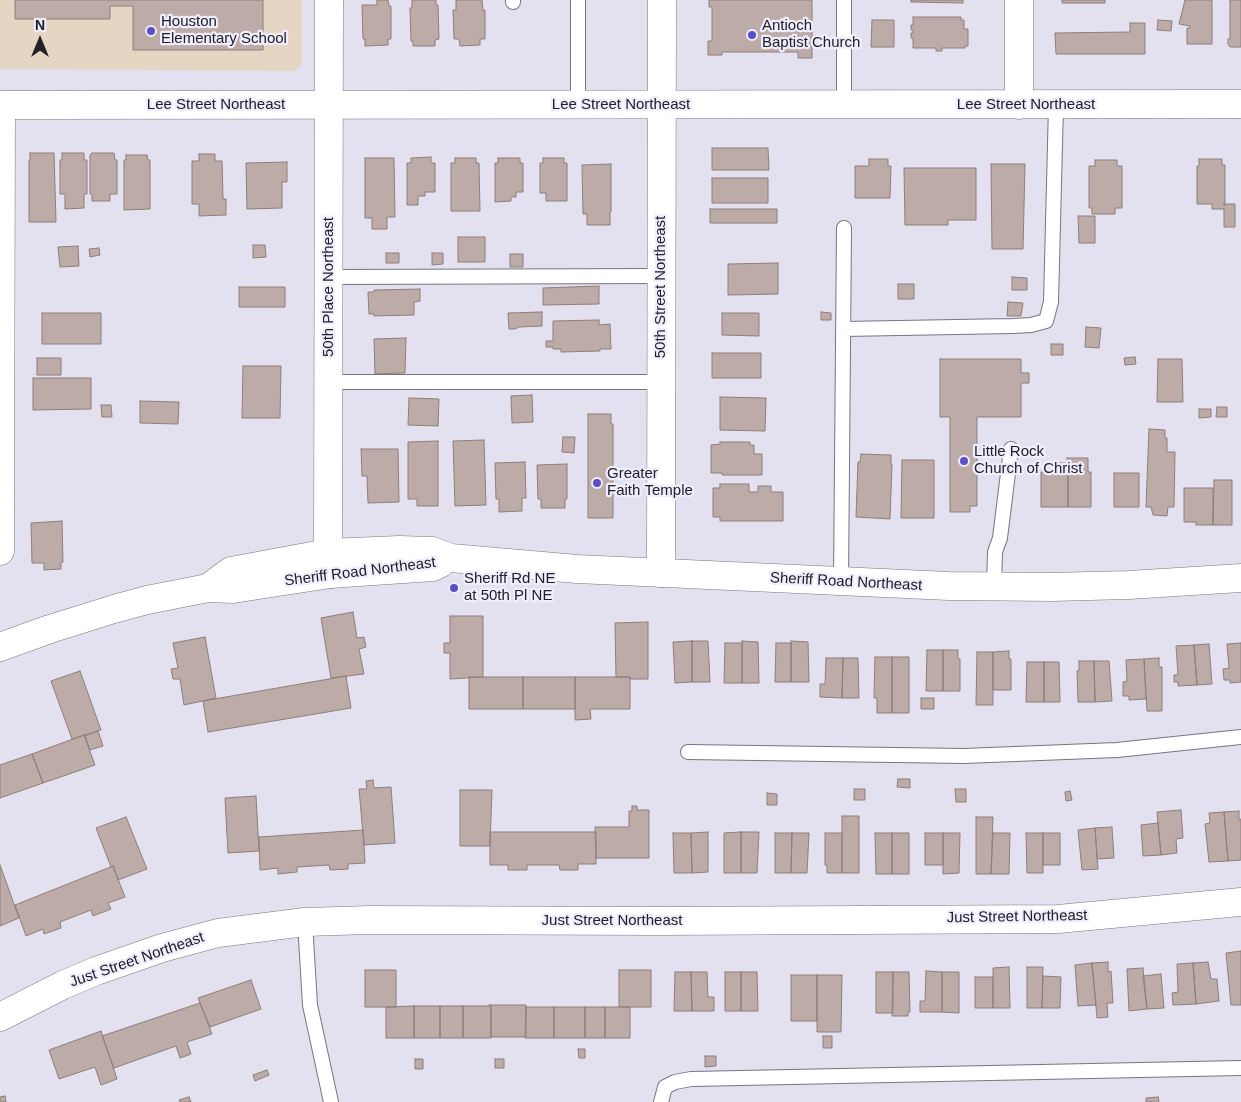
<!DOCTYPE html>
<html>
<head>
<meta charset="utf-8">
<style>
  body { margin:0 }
  #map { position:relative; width:1241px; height:1102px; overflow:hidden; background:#e3e0ef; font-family:Arial,sans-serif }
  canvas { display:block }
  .north { position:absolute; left:15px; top:15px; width:50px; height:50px; -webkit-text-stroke:4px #f0edfd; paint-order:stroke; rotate:0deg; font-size:14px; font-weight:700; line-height:20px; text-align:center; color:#212026 }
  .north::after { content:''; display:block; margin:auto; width:18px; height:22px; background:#212026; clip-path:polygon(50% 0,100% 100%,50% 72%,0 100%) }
</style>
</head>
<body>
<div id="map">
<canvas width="1241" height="1102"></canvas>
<div class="north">N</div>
</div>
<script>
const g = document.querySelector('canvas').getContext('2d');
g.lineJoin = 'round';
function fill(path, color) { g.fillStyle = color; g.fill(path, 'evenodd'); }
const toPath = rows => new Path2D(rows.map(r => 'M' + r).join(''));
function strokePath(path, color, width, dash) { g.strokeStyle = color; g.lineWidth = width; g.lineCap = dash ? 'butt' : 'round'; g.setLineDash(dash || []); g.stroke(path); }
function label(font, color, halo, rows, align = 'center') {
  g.font = font + ' Arial,sans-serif'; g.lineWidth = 4.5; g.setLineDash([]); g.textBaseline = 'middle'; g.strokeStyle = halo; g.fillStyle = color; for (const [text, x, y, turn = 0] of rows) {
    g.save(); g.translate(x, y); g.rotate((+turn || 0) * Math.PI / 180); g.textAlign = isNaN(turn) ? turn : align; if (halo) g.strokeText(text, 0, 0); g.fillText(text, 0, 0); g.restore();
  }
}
fill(toPath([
  [0,0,302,0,302,63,295,71,0,69]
]), '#e5d6c4');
const building = toPath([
  [15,0,263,0,263,50,133,50,133,6,110,6,110,19,15,19,15,0],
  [377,0,388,0,389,6,391,6,391,39,388,39,388,45,365,46,365,39,363,39,362,5,377,5,377,0],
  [412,0,436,0,436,5,438,5,439,39,435,40,435,46,413,46,413,41,411,41,410,8,412,8,412,0],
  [456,0,482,0,483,10,485,10,485,39,480,39,480,45,460,46,459,39,454,39,453,10,456,10,456,0],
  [709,0,812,0,812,58,798,58,798,52,722,52,722,55,708,55,708,41,712,41,712,7,709,7,709,0],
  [911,0,963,0,963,3,911,2,911,0],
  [1062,0,1105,0,1105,3,1062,3,1062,0],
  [1185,0,1212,0,1212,44,1187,44,1187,28,1190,28,1190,26,1179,24,1185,0],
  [1230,0,1241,0,1241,47,1230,47,1228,44,1228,39,1230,39,1230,0],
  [913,17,961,17,961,20,964,20,964,29,968,29,968,46,965,46,965,48,942,48,942,51,936,51,936,48,913,48,913,38,911,38,911,33,913,33,913,30,911,30,911,25,913,25,913,17],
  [872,20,894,20,894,47,871,47,872,20],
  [1158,20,1172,21,1171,31,1157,30,1158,20],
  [1130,23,1145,23,1145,54,1056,54,1055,33,1130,32,1130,23],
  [712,148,768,148,769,170,712,170,712,148],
  [30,153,54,153,56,222,29,222,29,160,30,160,30,153],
  [62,153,84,153,84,160,87,160,87,194,84,194,84,208,65,209,65,194,60,194,60,160,62,160,62,153],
  [92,153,114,153,115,160,117,160,117,194,110,194,110,201,92,201,92,194,90,194,90,155,92,153],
  [199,154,215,154,215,161,222,161,223,199,226,199,226,215,199,216,199,204,192,204,192,161,199,161,199,154],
  [126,155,147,155,148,160,150,160,150,209,124,210,124,160,126,160,126,155],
  [431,157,431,163,435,163,435,192,425,192,425,196,418,196,418,205,407,205,407,163,411,163,411,158,431,157],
  [365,158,394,158,395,217,387,217,387,229,372,229,372,218,365,218,365,158],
  [455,158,476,158,476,163,479,163,480,211,451,211,451,163,455,163,455,158],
  [498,158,520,158,520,163,523,163,523,192,516,192,516,197,511,197,511,201,495,202,495,163,498,163,498,158],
  [543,158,564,158,564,163,567,163,567,201,546,201,546,193,540,193,540,163,543,163,543,158],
  [869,159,888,159,888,166,891,166,890,198,855,198,855,166,869,166,869,159],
  [1199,159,1222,159,1222,165,1225,165,1225,203,1224,203,1224,206,1224,204,1235,204,1235,227,1224,227,1224,209,1212,209,1212,204,1197,204,1197,166,1199,166,1199,159],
  [1095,160,1117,160,1117,166,1122,166,1122,208,1115,208,1115,214,1092,214,1092,208,1089,208,1089,166,1095,166,1095,160],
  [287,162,287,182,282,182,282,208,247,209,246,163,287,162],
  [611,164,611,212,610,212,610,225,587,225,587,214,583,214,582,165,611,164],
  [991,164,1025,164,1023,249,992,249,991,164],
  [904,168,976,168,976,220,948,220,948,225,905,225,904,168],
  [712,178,768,178,768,203,712,203,712,178],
  [710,209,777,209,777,223,710,223,710,209],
  [1078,216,1095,216,1095,243,1079,243,1078,216],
  [458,237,485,237,485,262,458,262,458,237],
  [253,245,265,245,266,257,253,258,253,245],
  [78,246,79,266,60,267,58,247,78,246],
  [99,248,100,255,90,257,89,249,99,248],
  [386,253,399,253,399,263,386,263,386,253],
  [432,253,443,253,443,264,432,265,432,253],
  [510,254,523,254,523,267,510,267,510,254],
  [778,263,778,294,728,295,728,264,778,263],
  [1012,277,1027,278,1027,290,1012,290,1012,277],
  [898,284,914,284,914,299,898,299,898,284],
  [599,286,599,304,543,305,543,288,599,286],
  [239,287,285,287,285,307,239,307,239,287],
  [420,289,420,301,414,302,414,315,374,316,374,314,369,314,368,292,374,292,374,290,420,289],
  [1008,302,1023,303,1021,316,1007,316,1008,302],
  [542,312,542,326,519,327,515,329,509,329,508,313,542,312],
  [821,312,831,313,831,320,821,320,821,312],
  [42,313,101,313,101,344,42,344,42,313],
  [722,313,759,313,759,336,722,335,722,313],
  [599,320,599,325,610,324,611,349,600,349,600,351,561,352,561,349,553,349,553,347,546,347,546,341,553,341,553,321,599,320],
  [1086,327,1101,328,1099,348,1085,347,1086,327],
  [406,338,405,373,375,374,374,339,406,338],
  [1051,344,1063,344,1063,355,1051,355,1051,344],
  [712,353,761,353,761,378,712,378,712,353],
  [1135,357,1136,364,1125,365,1124,358,1135,357],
  [37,358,61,358,61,375,37,375,37,358],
  [940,359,1021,359,1021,373,1029,373,1029,383,1021,383,1021,417,977,417,977,506,970,506,970,512,950,512,950,417,940,417,940,359],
  [1158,359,1182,359,1183,402,1157,402,1158,359],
  [243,366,281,366,280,418,242,418,243,366],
  [33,378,91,378,91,409,33,410,33,378],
  [532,395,533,422,512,423,511,396,532,395],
  [720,397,766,398,765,431,720,430,720,397],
  [409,398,439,399,438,426,408,425,409,398],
  [140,401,179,402,178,424,140,423,140,401],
  [101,405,111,405,112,417,102,417,101,405],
  [1217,407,1227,407,1227,417,1216,417,1217,407],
  [1199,409,1211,409,1211,417,1199,418,1199,409],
  [588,414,611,414,611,424,613,424,613,518,588,518,588,414],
  [1149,429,1165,430,1165,438,1167,438,1167,452,1175,452,1174,507,1168,507,1167,516,1153,515,1151,507,1146,507,1149,429],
  [563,437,575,437,574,453,562,452,563,437],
  [484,440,486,505,455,506,453,441,484,440],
  [438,441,438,506,417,506,417,499,408,499,408,442,438,441],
  [720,442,750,442,750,445,754,445,754,454,762,454,762,475,722,475,722,473,711,473,711,445,720,444,720,442],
  [361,449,398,449,399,502,368,503,367,476,362,476,361,449],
  [861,454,891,455,891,464,892,464,890,519,856,517,858,462,860,462,861,454],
  [1067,458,1088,458,1088,472,1091,472,1091,507,1068,507,1068,463,1067,463,1067,458],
  [902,460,934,460,934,518,901,518,902,460],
  [525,462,526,498,522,498,522,511,499,512,499,499,496,499,495,463,525,462],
  [1057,463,1068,463,1068,507,1041,507,1041,472,1057,472,1057,463],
  [567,464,567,499,565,499,565,508,541,508,541,499,538,499,537,465,567,464],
  [1114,473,1139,473,1139,507,1114,507,1114,473],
  [1214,480,1232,480,1232,525,1213,525,1214,480],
  [720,484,749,484,749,492,758,492,758,486,771,486,771,492,783,492,783,521,720,521,720,517,713,517,713,488,720,488,720,484],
  [1184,488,1213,488,1213,525,1196,525,1196,522,1184,522,1184,488],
  [62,521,63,562,61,562,61,569,44,570,44,563,32,563,31,523,62,521],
  [353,612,357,638,364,637,366,647,359,649,364,674,331,678,321,618,353,612],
  [450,616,483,616,483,677,450,679,450,653,444,653,444,643,450,643,450,616],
  [648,622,648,679,630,679,630,677,616,677,615,623,648,622],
  [205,637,216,698,184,705,180,679,173,679,171,669,178,668,173,643,205,637],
  [692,641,692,682,675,683,673,642,692,641],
  [692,641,708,641,710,682,692,682,692,641],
  [742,641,758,642,759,683,742,683,742,641],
  [791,641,808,642,809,682,791,682,791,641],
  [725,643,742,643,742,683,724,683,725,643],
  [776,643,791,643,791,682,775,682,776,643],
  [1241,643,1241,682,1230,683,1230,680,1224,680,1223,669,1229,668,1227,644,1241,643],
  [1209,644,1212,684,1197,685,1194,645,1209,644],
  [1194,645,1197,685,1178,686,1178,682,1174,682,1174,675,1178,675,1176,646,1194,645],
  [927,650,943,650,943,691,926,691,927,650],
  [943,650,958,650,958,659,960,659,960,691,943,691,943,650],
  [1009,651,1009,659,1011,659,1011,690,993,690,993,652,1009,651],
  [977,652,993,652,993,705,976,705,977,652],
  [875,657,892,657,892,713,877,713,877,698,874,698,875,657],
  [892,657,909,657,909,713,892,713,892,657],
  [826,658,843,658,842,698,820,697,820,684,825,684,826,658],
  [843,658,858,658,859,698,842,698,843,658],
  [1159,658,1159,667,1162,667,1162,711,1147,711,1144,659,1159,658],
  [1144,659,1146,699,1129,700,1129,696,1123,696,1123,682,1127,681,1126,660,1144,659],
  [1079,661,1094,661,1095,702,1078,702,1077,671,1079,671,1079,661],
  [1094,661,1109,661,1112,701,1095,702,1094,661],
  [1027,662,1044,662,1044,702,1026,702,1027,662],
  [1044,662,1059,662,1060,702,1044,702,1044,662],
  [80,671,101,730,72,739,51,681,80,671],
  [346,676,351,708,208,732,203,701,346,676],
  [469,677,523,677,523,709,469,709,469,677],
  [523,677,575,677,575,709,523,709,523,677],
  [575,677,630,677,630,709,590,709,591,719,575,720,575,677],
  [921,698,934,698,934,709,921,709,921,698],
  [98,731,103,746,90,750,85,736,98,731],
  [84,735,95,765,43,783,32,754,84,735],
  [32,754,43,783,0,798,0,765,32,754],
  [898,779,910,779,910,788,897,787,898,779],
  [373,780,374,788,391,787,395,843,364,845,359,789,367,789,366,781,373,780],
  [854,789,865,789,865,800,854,800,854,789],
  [955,789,966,789,966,802,956,802,955,789],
  [460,790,492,790,490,846,460,846,460,790],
  [1070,791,1072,800,1066,801,1065,792,1070,791],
  [767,793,777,794,777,805,767,805,767,793],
  [256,796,259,851,228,853,225,798,256,796],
  [632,806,637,806,637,810,649,810,649,858,596,858,595,827,629,827,629,811,632,811,632,806],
  [1181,810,1183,838,1176,839,1177,853,1161,855,1157,812,1181,810],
  [1239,811,1239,820,1241,819,1241,860,1228,861,1224,812,1239,811],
  [1224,812,1228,861,1209,862,1205,824,1210,823,1209,813,1224,812],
  [842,816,859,816,859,873,842,873,842,816],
  [126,817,147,869,118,880,113,866,111,867,96,828,126,817],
  [976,817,993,817,991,874,976,874,976,817],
  [1158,823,1161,855,1143,856,1141,825,1158,823],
  [1112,827,1114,858,1097,859,1095,828,1112,827],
  [1095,828,1098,869,1082,870,1078,830,1095,828],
  [363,830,365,863,348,864,348,869,330,870,329,865,297,867,297,872,278,874,278,868,260,870,259,837,363,830],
  [490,832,596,832,596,864,578,864,578,870,560,870,559,865,527,865,527,870,508,870,508,865,490,865,490,832],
  [708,832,708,872,692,873,691,833,708,832],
  [741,832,741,873,724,873,724,833,741,832],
  [741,832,759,832,757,873,741,873,741,832],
  [673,833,691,833,692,873,674,873,673,833],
  [775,833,792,833,791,873,775,873,775,833],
  [792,833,809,833,807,873,791,873,792,833],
  [825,833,842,833,842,873,827,873,827,865,825,865,825,833],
  [875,833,892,833,892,874,876,874,875,833],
  [892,833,909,833,909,874,892,874,892,833],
  [925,833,943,833,943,865,925,865,925,833],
  [943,833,960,833,959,873,943,874,943,833],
  [993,833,1010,833,1009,874,991,874,993,833],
  [1026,833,1043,833,1043,873,1027,873,1026,833],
  [1043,833,1060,833,1060,865,1043,865,1043,833],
  [0,865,19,918,0,926,0,865],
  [113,866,125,897,108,903,111,909,93,916,91,910,60,922,61,928,44,934,43,929,26,936,15,905,113,866],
  [1241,951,1241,1005,1231,1005,1226,953,1241,951],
  [1108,962,1108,972,1111,971,1113,1003,1107,1003,1108,1017,1097,1018,1092,963,1108,962],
  [1208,962,1211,979,1217,979,1219,1001,1196,1004,1193,963,1208,962],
  [1092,963,1096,1005,1078,1006,1075,965,1092,963],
  [1193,963,1196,1004,1173,1005,1172,993,1178,992,1177,964,1193,963],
  [1009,967,1010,1008,993,1008,993,968,1009,967],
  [1027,967,1043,967,1042,1008,1027,1008,1027,967],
  [1143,968,1147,1009,1129,1011,1127,969,1143,968],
  [365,970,396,970,396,1007,365,1007,365,970],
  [619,970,651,970,651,1007,619,1007,619,970],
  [926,971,942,972,942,1012,920,1012,920,1001,925,1001,926,971],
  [675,972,691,972,692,1011,674,1011,675,972],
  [691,972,707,972,708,997,714,997,714,1011,692,1011,691,972],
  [725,972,741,972,741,1011,725,1011,725,972],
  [741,972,757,972,758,1011,741,1011,741,972],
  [876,972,893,972,893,1013,876,1013,876,972],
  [893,972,909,972,910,1012,908,1012,908,1016,892,1016,893,972],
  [942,972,959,972,959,1013,942,1012,942,972],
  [1161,974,1164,1008,1147,1009,1143,976,1161,974],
  [791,975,817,975,817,1021,791,1021,791,975],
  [817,975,842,975,841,1032,817,1032,817,975],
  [1043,976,1061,977,1060,1008,1042,1008,1043,976],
  [975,977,993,977,993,1008,975,1008,975,977],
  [251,980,261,1009,210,1027,198,998,251,980],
  [200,1003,212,1034,187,1042,191,1054,180,1058,176,1046,114,1068,102,1036,200,1003],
  [489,1005,526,1005,526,1037,491,1037,491,1006,489,1005],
  [414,1006,414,1038,386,1038,386,1007,414,1006],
  [414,1006,440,1006,440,1038,414,1038,414,1006],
  [440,1006,463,1006,463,1038,440,1038,440,1006],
  [463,1006,491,1006,491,1038,463,1038,463,1006],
  [526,1007,554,1007,554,1038,525,1038,526,1007],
  [554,1007,585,1007,585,1038,554,1038,554,1007],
  [585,1007,605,1007,605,1038,585,1038,585,1007],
  [605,1007,630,1007,630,1038,605,1038,605,1007],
  [101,1031,117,1079,101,1085,95,1067,59,1079,49,1050,101,1031],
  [823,1036,832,1036,832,1048,823,1048,823,1036],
  [578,1049,585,1049,585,1058,579,1058,578,1049],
  [705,1056,716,1056,716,1066,705,1067,705,1056],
  [415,1059,423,1059,423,1069,415,1069,415,1059],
  [495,1059,504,1059,504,1068,495,1068,495,1059],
  [267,1070,269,1075,255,1081,253,1075,267,1070],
  [5,1096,6,1102,0,1102,0,1097,5,1096],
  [189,1097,191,1102,180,1102,179,1100,189,1097],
  [1158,1097,1159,1102,1146,1102,1146,1098,1158,1097]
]);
fill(building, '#bcaba7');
strokePath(building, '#8e7e7a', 1);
const lane = toPath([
  [513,0,513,2],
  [578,0,578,105],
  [844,0,844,105],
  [329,277,661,276],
  [843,329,1013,326,1031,325,1046,321,1051,302,1056,105],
  [328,382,661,382],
  [841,582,844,228],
  [994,586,995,552,1000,538,1011,449],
  [688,752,964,756,1117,750,1241,737],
  [305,922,310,1005,331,1102],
  [661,1102,665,1087,675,1082,691,1079,1241,1068]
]);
const street = toPath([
  [329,0,328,553,330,574],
  [1019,0,1019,105],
  [0,105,1241,104],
  [0,551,1,105],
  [661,573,662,0],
  [0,1017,63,985,96,971,162,948,218,933,305,922,370,920,659,921,1058,919,1241,902]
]);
const secondary = toPath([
  [208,588,231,571,328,553,399,550,432,551,451,558,577,569,949,586,1051,587,1129,585,1241,578],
  [0,647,50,629,114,609,147,600,208,588,233,589,330,574,433,567,441,563]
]);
strokePath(lane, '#777583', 16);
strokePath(street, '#777583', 29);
strokePath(secondary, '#777583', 29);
strokePath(lane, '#fff', 14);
strokePath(street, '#fff', 28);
strokePath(secondary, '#fff', 28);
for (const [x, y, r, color] of [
  [151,31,5,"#594fc7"],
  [752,35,5,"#594fc7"],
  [964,461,5,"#594fc7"],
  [597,483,5,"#594fc7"],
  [454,588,5,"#594fc7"]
]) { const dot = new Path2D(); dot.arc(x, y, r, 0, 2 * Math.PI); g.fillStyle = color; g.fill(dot); strokePath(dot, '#f0edfd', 2); }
label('15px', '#212026', '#f0edfd', [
  ["Houston",161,22],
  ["Elementary School",161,39],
  ["Antioch",762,26],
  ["Baptist Church",762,43],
  ["Little Rock",974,452],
  ["Church of Christ",974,469],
  ["Greater",607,474],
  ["Faith Temple",607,491],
  ["Sheriff Rd NE",464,579],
  ["at 50th Pl NE",464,596]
], 'left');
label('15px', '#212026', '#f0edfd', [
  ["Lee Street Northeast",216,105],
  ["Lee Street Northeast",621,105],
  ["Lee Street Northeast",1026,105],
  ["50th Place Northeast",329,287,-90],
  ["50th Street Northeast",661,287,-90],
  ["Sheriff Road Northeast",360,572,-7],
  ["Sheriff Road Northeast",846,582,3],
  ["Just Street Northeast",1017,917,-1],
  ["Just Street Northeast",612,921],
  ["Just Street Northeast",137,960,-19]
]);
</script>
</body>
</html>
